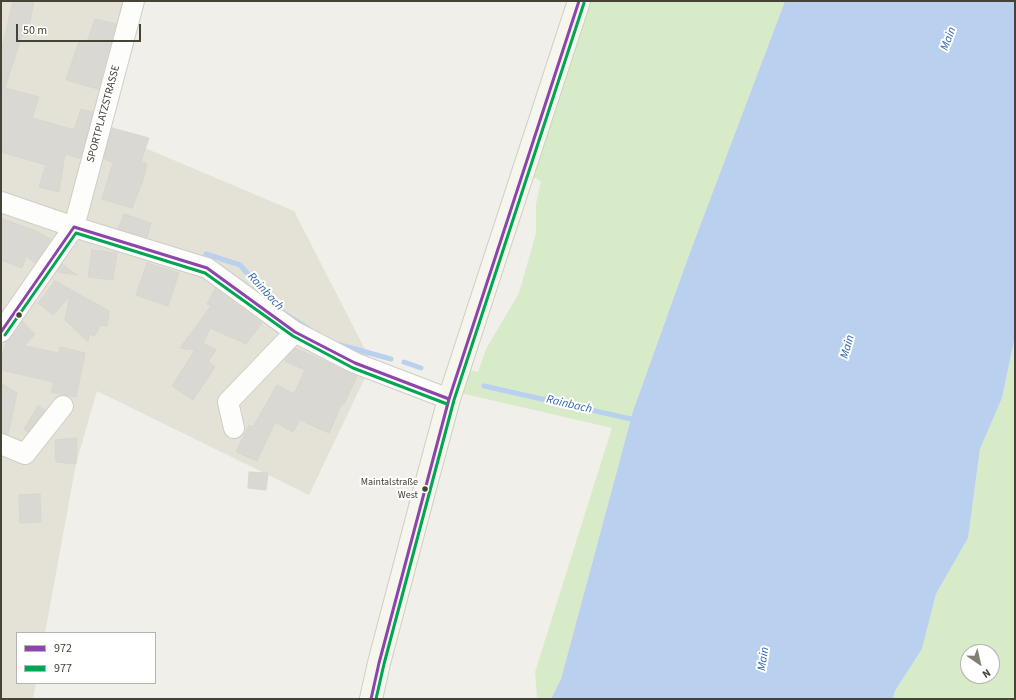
<!DOCTYPE html>
<html>
<head>
<meta charset="utf-8">
<style>
  body { margin:0 }
  #map { position:relative; width:1016px; height:700px; overflow:hidden; background:#f0efe9; font-family:"Source Sans 3",sans-serif }
  canvas { display:block }
  .frame { position:absolute; inset:0; border:2px solid #464235; pointer-events:none }
  .legend { position:absolute; left:16px; top:632px; width:140px; height:52px; box-sizing:border-box; background:#fff; border:1px solid #b5b3ae; margin:0; padding:5px 7px; list-style:none; font-size:12px; color:#464235 }
  .legend li { display:flex; align-items:center; gap:8px; height:20px }
  .legend b { width:20px; border:1px solid #b5b3ae }
  .north { position:absolute; left:960px; top:644px; width:40px; height:40px; box-sizing:border-box; background:#fff; border:1px solid #b5b3ae; border-radius:50%; rotate:146deg; font-size:11px; font-weight:700; line-height:16px; text-align:center; color:#464235 }
  .north::after { content:''; display:block; margin:auto; width:14px; height:18px; background:#827f74; clip-path:polygon(50% 0,100% 100%,50% 72%,0 100%) }
  .scale { position:absolute; left:16px; top:24px; width:125px; height:18px; box-sizing:border-box; border:2px solid #464235; border-top:0; padding-left:5px; font-size:12px; line-height:14px; white-space:nowrap; color:#464235; -webkit-text-stroke:3px #fff; paint-order:stroke }
</style>
</head>
<body>
<div id="map">
<canvas width="1016" height="700"></canvas>
<div class="frame"></div>
<ul class="legend">
<li><b style="height:5px;background:#8e44ad"></b>972</li>
<li><b style="height:5px;background:#00a651"></b>977</li>
</ul>
<div class="north">N</div>
<div class="scale">50 m</div>
</div>
<script>
const g = document.querySelector('canvas').getContext('2d');
g.lineJoin = 'round';
function fill(path, color) { g.fillStyle = color; g.fill(path, 'evenodd'); }
const toPath = rows => new Path2D(rows.map(r => 'M' + r).join(''));
function strokePath(path, color, width, dash) { g.strokeStyle = color; g.lineWidth = width; g.lineCap = dash ? 'butt' : 'round'; g.setLineDash(dash || []); g.stroke(path); }
function label(font, color, halo, rows, align = 'center') {
  g.font = font + ' "Source Sans 3",sans-serif'; g.lineWidth = 4; g.setLineDash([]); g.textBaseline = 'middle'; g.strokeStyle = halo; g.fillStyle = color; for (const [text, x, y, turn = 0] of rows) {
    g.save(); g.translate(x, y); g.rotate((+turn || 0) * Math.PI / 180); g.textAlign = isNaN(turn) ? turn : align; if (halo) g.strokeText(text, 0, 0); g.fillText(text, 0, 0); g.restore();
  }
}
fill(toPath([
  [1,1,129,1,93,126,294,211,372,363,309,495,97,391,76,464,45,633,17,633,17,683,36,683,33,699,1,699]
]), '#e4e2d6');
fill(toPath([
  [579,1,785,1,689,255,633,411,561,679,551,699,537,699,535,672,612,428,452,391,460,368,478,372,486,349,519,293,536,233,536,204,541,181,524,173],
  [1015,336,1015,699,893,699,895,691,922,649,936,594,968,538,980,449,1002,398],
  [968,652,992,652,992,676,968,676]
]), '#d8ebc9');
fill(toPath([
  [785,1,1015,1,1015,336,1002,398,980,449,968,538,936,594,922,649,895,691,893,699,551,699,561,679,633,411,689,255]
]), '#b9d1ee');
strokePath(toPath([
  [206,254,240,265,281,311,309,329],
  [337,344,391,359],
  [404,362,421,368],
  [484,386,631,419]
]), '#b9d1ee', 5);
const building = toPath([
  [13,1,34,1,27,36,22,35,5,88,39,97,32,118,74,130,81,109,93,112,80,158,65,154,59,192,39,187,46,165,1,152,1,43,3,44,13,1],
  [95,19,116,24,98,89,66,80,79,41,88,40,95,19],
  [112,128,149,138,141,161,147,164,143,180,132,208,102,199,113,163,104,159,112,128],
  [124,214,151,223,147,237,118,229,124,214],
  [1,218,36,231,51,239,35,263,26,256,22,268,1,260,1,218],
  [92,250,117,253,113,280,88,277,92,250],
  [147,263,179,273,168,306,136,295,147,263],
  [62,264,77,275,57,272,62,264],
  [55,281,109,311,107,326,101,325,94,336,89,334,88,342,65,320,70,296,53,315,38,303,55,281],
  [215,289,262,323,246,344,210,328,203,343,216,350,208,362,215,367,193,400,172,386,195,350,180,348,211,306,207,304,215,289],
  [22,321,35,334,24,346,59,353,60,347,85,353,76,397,51,392,54,382,1,370,1,361,6,342,10,339,22,321],
  [295,348,357,376,344,404,342,403,329,433,300,420,293,432,275,422,257,461,236,452,249,425,253,427,277,385,294,394,305,370,285,361,286,358,295,348],
  [1,383,17,393,8,435,1,433,1,383],
  [38,406,45,410,28,432,24,429,38,406],
  [77,438,76,464,56,462,55,440,77,438],
  [249,472,268,473,266,490,248,488,249,472],
  [40,494,41,522,20,523,19,495,40,494]
]);
fill(building, '#dad8d2');
strokePath(building, '#d8d6cf', 1);
const minor = toPath([
  [1,202,74,227,207,268,295,332,355,363,449,399],
  [1,332,74,227,134,1],
  [234,428,228,402,295,332],
  [1,444,25,454,63,406]
]);
const secondary = toPath([
  [371,699,379,663,425,488,449,399,579,1]
]);
strokePath(minor, '#cecdc7', 22);
strokePath(secondary, '#cfcec0', 24);
strokePath(minor, '#fdfdfc', 20);
strokePath(secondary, '#f7f6ee', 22);
strokePath(toPath([
  [74,227,207,268,295,332,355,363,449,399],
  [1,332,74,227],
  [371,699,379,663,449,399,579,1]
]), '#8e44ad', 3);
strokePath(toPath([
  [5,335,76,233,205,273,293,336,353,368,447,404],
  [376,699,384,664,454,400,584,3]
]), '#00a651', 3);
for (const [x, y, r, color] of [
  [19,315,3.5,"#464235"],
  [425,489,3.5,"#464235"]
]) { const dot = new Path2D(); dot.arc(x, y, r, 0, 2 * Math.PI); g.fillStyle = color; g.fill(dot); strokePath(dot, '#fff', 1.5); }
label('10px', '#464235', '#fff', [
  ["Maintalstraße",418,483],
  ["West",418,496]
], 'right');
label('11px', '#464235', '#fff', [
  ["SPORTPLATZSTRASSE",104,114,-75]
]);
label('italic 12px', '#2f66b2', '#fff', [
  ["Main",949,39,-70],
  ["Rainbach",265,292,47],
  ["Main",848,347,-74],
  ["Rainbach",569,405,13],
  ["Main",764,659,-82]
]);
</script>
</body>
</html>
